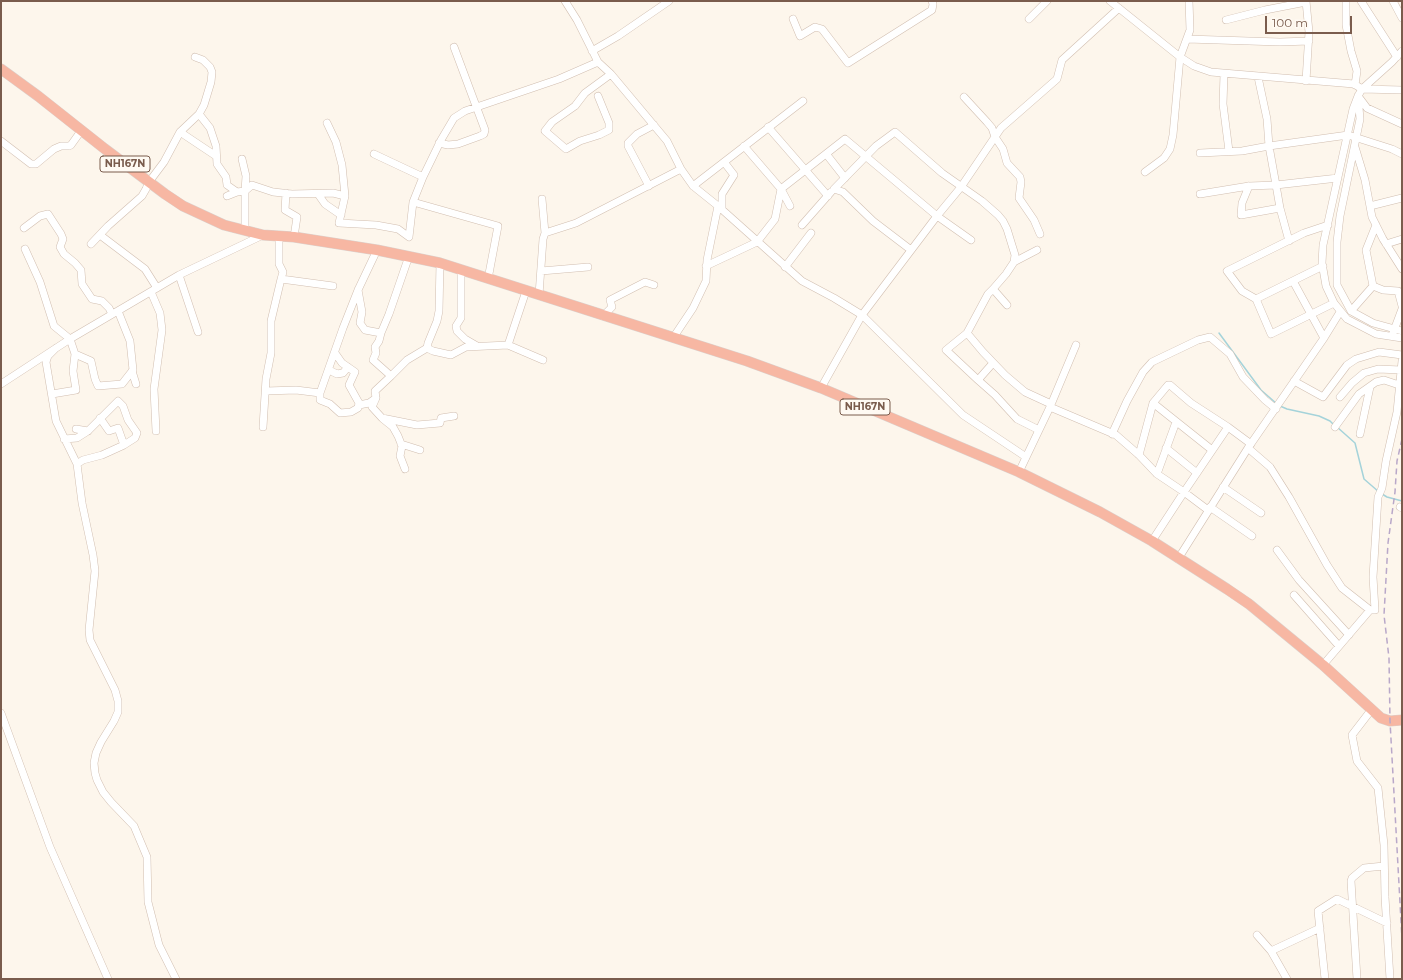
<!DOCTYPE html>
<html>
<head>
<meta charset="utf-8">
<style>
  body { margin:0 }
  #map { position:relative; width:1403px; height:980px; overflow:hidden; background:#fdf6ec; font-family:Montserrat,sans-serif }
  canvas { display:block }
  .frame { position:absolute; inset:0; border:2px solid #7a5c4d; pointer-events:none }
  .scale { position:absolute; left:1265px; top:16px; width:87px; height:18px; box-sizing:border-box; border:2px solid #7a5c4d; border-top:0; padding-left:5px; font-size:12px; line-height:14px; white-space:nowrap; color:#7a5c4d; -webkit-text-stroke:3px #fffaf3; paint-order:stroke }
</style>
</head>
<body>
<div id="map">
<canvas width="1403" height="980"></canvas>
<div class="frame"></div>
<div class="scale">100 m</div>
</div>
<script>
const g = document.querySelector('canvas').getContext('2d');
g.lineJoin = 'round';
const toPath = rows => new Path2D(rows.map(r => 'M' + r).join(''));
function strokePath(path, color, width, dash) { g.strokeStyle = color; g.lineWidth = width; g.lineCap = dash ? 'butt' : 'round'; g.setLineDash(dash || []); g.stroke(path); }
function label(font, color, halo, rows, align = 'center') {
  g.font = font + ' Montserrat,sans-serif'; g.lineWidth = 4; g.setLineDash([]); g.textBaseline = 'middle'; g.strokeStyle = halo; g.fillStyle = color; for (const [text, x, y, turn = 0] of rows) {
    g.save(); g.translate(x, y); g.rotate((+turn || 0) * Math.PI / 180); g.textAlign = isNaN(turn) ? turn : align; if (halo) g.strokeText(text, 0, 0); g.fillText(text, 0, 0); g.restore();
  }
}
strokePath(toPath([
  [1219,333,1261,390,1277,404],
  [1280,406,1287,409,1319,416,1330,421,1334,425],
  [1337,427,1355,443,1364,479,1379,492],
  [1382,494,1387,497,1402,501]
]), '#a5d3da', 1.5);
const minor = toPath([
  [565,1,577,20,598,62,611,74,667,141,681,169,693,186,718,206,802,281,834,298,862,315,821,388],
  [1110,1,1180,57,1194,66,1211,72,1354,84,1362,89,1402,90],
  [1306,1,1309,32,1306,81],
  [1346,1,1346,25,1351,51,1357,71,1355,85],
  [1361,1,1397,57],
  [1393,1,1402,18],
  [793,19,800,36,815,27,822,29,848,63,932,10,933,4,932,1],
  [1029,19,1047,1],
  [1226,20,1265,10,1306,2],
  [1187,39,1280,42,1309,41],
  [592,51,618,36,669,1],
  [1402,51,1392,62,1362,89,1358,96,1353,109,1323,245,1322,263,1326,286,1334,303,1347,319,1376,334,1402,338],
  [195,57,203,60,210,67,212,72,211,82,204,105,199,114,180,132,216,156],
  [1224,74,1223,104,1229,151],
  [598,96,609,123,609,130,599,135,580,141,566,149,545,131,552,122,575,106,585,93,611,74],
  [964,97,987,122,992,128,995,137,1003,149,1007,163,1020,177,1021,182,1019,198,1034,220,1040,234],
  [199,114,210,128,216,146,217,164,226,177,227,185,237,192],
  [327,123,336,142,342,165,345,196],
  [768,127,828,196],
  [1,141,31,164,36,164,54,149,61,146,69,146,71,145,81,131],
  [439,143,448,145,458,144,480,136,484,134,485,130,454,47],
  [744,146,781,189,845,139,937,216,971,240],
  [1355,147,1365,180,1372,217,1383,239,1402,269],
  [1200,153,1242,151,1269,146,1267,119,1258,77],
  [374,154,423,177],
  [827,155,845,178],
  [1145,172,1164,158,1170,149,1173,135,1180,57,1190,30,1189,1],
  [1338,178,1276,185,1269,146,1348,135,1392,149,1402,154],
  [649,186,628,146,628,143,637,134,654,125],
  [693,186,803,101],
  [286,193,285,210,297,217,294,237],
  [318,194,325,204,341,215],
  [1200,194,1249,186,1276,185,1280,208,1241,215,1242,203,1249,186],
  [227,196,237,192,245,191,246,176,242,159],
  [542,199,545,233],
  [413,202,498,226,488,279],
  [1370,206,1402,198],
  [1280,208,1289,241],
  [722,210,722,194,734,175,724,162],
  [802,225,831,192],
  [1376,225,1366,250,1373,286,1383,290,1398,291],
  [24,228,40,216,48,214,61,234,63,239,60,247,64,254,75,263,81,270,82,284,92,299,102,301,109,308,112,314],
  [245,231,245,191,252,185,273,192,292,194,333,193,345,196,339,223,376,225,398,229,409,237,413,202,423,177,441,140,454,118,465,111,559,79,598,62],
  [100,235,145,269,157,288],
  [279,236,279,264,283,272,281,279,333,286],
  [91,244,108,226,142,196,146,189,149,182,164,162,180,132],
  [1386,244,1402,239],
  [25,249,40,282,54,326,70,339,75,354,73,371,76,390,52,394],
  [911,250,873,221,843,192,834,189,876,146,895,132,942,173,982,201,998,215,1003,221,1007,229,1015,255,1014,262,1006,274,993,289],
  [1014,262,1037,250],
  [706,266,757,242,775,219,781,189,790,206],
  [1323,266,1256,299,1271,334,1334,303],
  [785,267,811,233],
  [461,271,461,318,456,326,457,331,465,339,477,346],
  [541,271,588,267],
  [179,275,198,332],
  [1293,281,1324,338],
  [1373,286,1351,311,1337,285,1337,242,1340,216,1360,119,1358,96,1367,108,1402,124],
  [358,290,362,312,360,323,365,330,381,333,379,341,375,347,376,353,373,360,391,376,407,360,427,348,433,351,451,355,466,347,508,345],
  [526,291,508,345,543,360],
  [1398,291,1402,306],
  [151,292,160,313,162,330,154,389,156,431],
  [539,295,543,239,545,233,576,223,681,169],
  [1256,299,1242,291,1227,271,1304,233,1328,225],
  [1007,305,993,289,988,294,967,333,983,352,1005,375,1025,392,1051,404],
  [1351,311,1373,323,1402,331],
  [1340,312,1324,338,1248,448,1270,467,1289,497,1327,565,1342,588,1370,610],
  [603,316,612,307,610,300,645,282,654,285],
  [381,333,389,314,409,256],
  [967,333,946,350,978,380],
  [1393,333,1402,309],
  [673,338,693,308,706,281,707,260,718,206],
  [56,348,48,356,46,362,56,421,77,464,82,503,93,555,95,571,89,630,90,640,115,690,118,701,118,712,114,721,101,742,96,753,94,763,95,773,97,780,103,792,111,802,134,826,147,857,148,902,159,945,176,979],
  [427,348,428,343,437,321,439,311,440,263],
  [335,353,342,363,355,372,349,385,359,403,358,408,351,412,340,413,330,404,320,400,320,393,343,328,358,290,377,250],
  [75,354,91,361,95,379,98,386,122,384,133,370,130,341,118,311],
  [993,363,978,380,995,395,1017,419,1039,430],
  [329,370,337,374,343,373,348,367],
  [132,371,136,384],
  [1294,381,1323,397,1347,365,1356,359,1379,352,1402,355],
  [1,384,70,339,179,275,263,235],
  [266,391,296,390,320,393],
  [1340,397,1352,383,1364,373,1378,369,1401,370],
  [376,398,372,407,382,418,417,425,440,423,441,418,454,416],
  [1153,403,1212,450],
  [359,405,369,403,376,398,375,391,391,376],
  [1050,407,1116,435,1139,455,1157,474,1184,492,1228,427,1191,403,1170,385,1168,385,1153,403,1139,455],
  [100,418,109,431,118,428,124,445],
  [383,419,393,427,398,436,402,446,400,456,405,469],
  [263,427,266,379,271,353,271,321,281,279],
  [1228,427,1251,444],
  [1335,427,1359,394,1376,382,1384,380,1399,385],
  [76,429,88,431],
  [1112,434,1127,401,1143,372,1152,362,1198,340,1210,337,1230,354,1243,377,1265,400,1276,409],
  [1360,434,1370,387],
  [64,439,77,438,88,431,118,401,123,406,128,420,137,433,135,438,124,445,102,455,83,460,77,464],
  [401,444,420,450],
  [1166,448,1197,473],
  [1026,457,963,415,862,315,937,216,961,187,1001,128,1057,79,1062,60,1119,8],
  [1019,472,1050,407,1076,345],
  [1157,474,1176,422],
  [1223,487,1261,513],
  [1210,507,1252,536],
  [1400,507,1402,508],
  [1152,541,1184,492,1208,510],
  [1277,550,1299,580,1349,635],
  [1178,559,1248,448],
  [1294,595,1339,646],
  [1323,665,1370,610,1375,610,1373,577,1378,497,1382,488,1386,461,1397,412,1402,361],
  [1372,709,1352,735,1357,761,1378,788,1384,845,1385,897,1390,979],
  [1,713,50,847,108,979],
  [1257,935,1271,951,1287,979],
  [1271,951,1320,928],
  [1325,979,1318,911,1337,899,1387,923],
  [1357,979,1351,881,1352,878,1364,868,1384,866]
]);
const highway = toPath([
  [1,69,38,96,105,149,165,194,183,206,224,225,263,235,294,237,377,250,440,263,747,361,821,388,1019,472,1100,512,1152,541,1227,589,1249,604,1323,665,1381,718,1390,721,1402,720]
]);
strokePath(minor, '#d1beb0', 8);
strokePath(highway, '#dad1cd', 11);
strokePath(minor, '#fff', 7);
strokePath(highway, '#f7b7a3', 10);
strokePath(toPath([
  [1402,439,1397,461,1395,492,1388,543,1384,615,1389,658,1390,721,1402,939]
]), '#b9a8c9', 1.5, [6, 4]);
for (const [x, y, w] of [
  [125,164,50],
  [865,407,50]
]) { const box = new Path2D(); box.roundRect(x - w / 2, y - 8, w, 16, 3); g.fillStyle = '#fffaf3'; g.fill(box); strokePath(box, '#7a5c4d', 1); }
label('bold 10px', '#7a5c4d', null, [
  ["NH167N",125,164],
  ["NH167N",865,407]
]);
</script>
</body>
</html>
